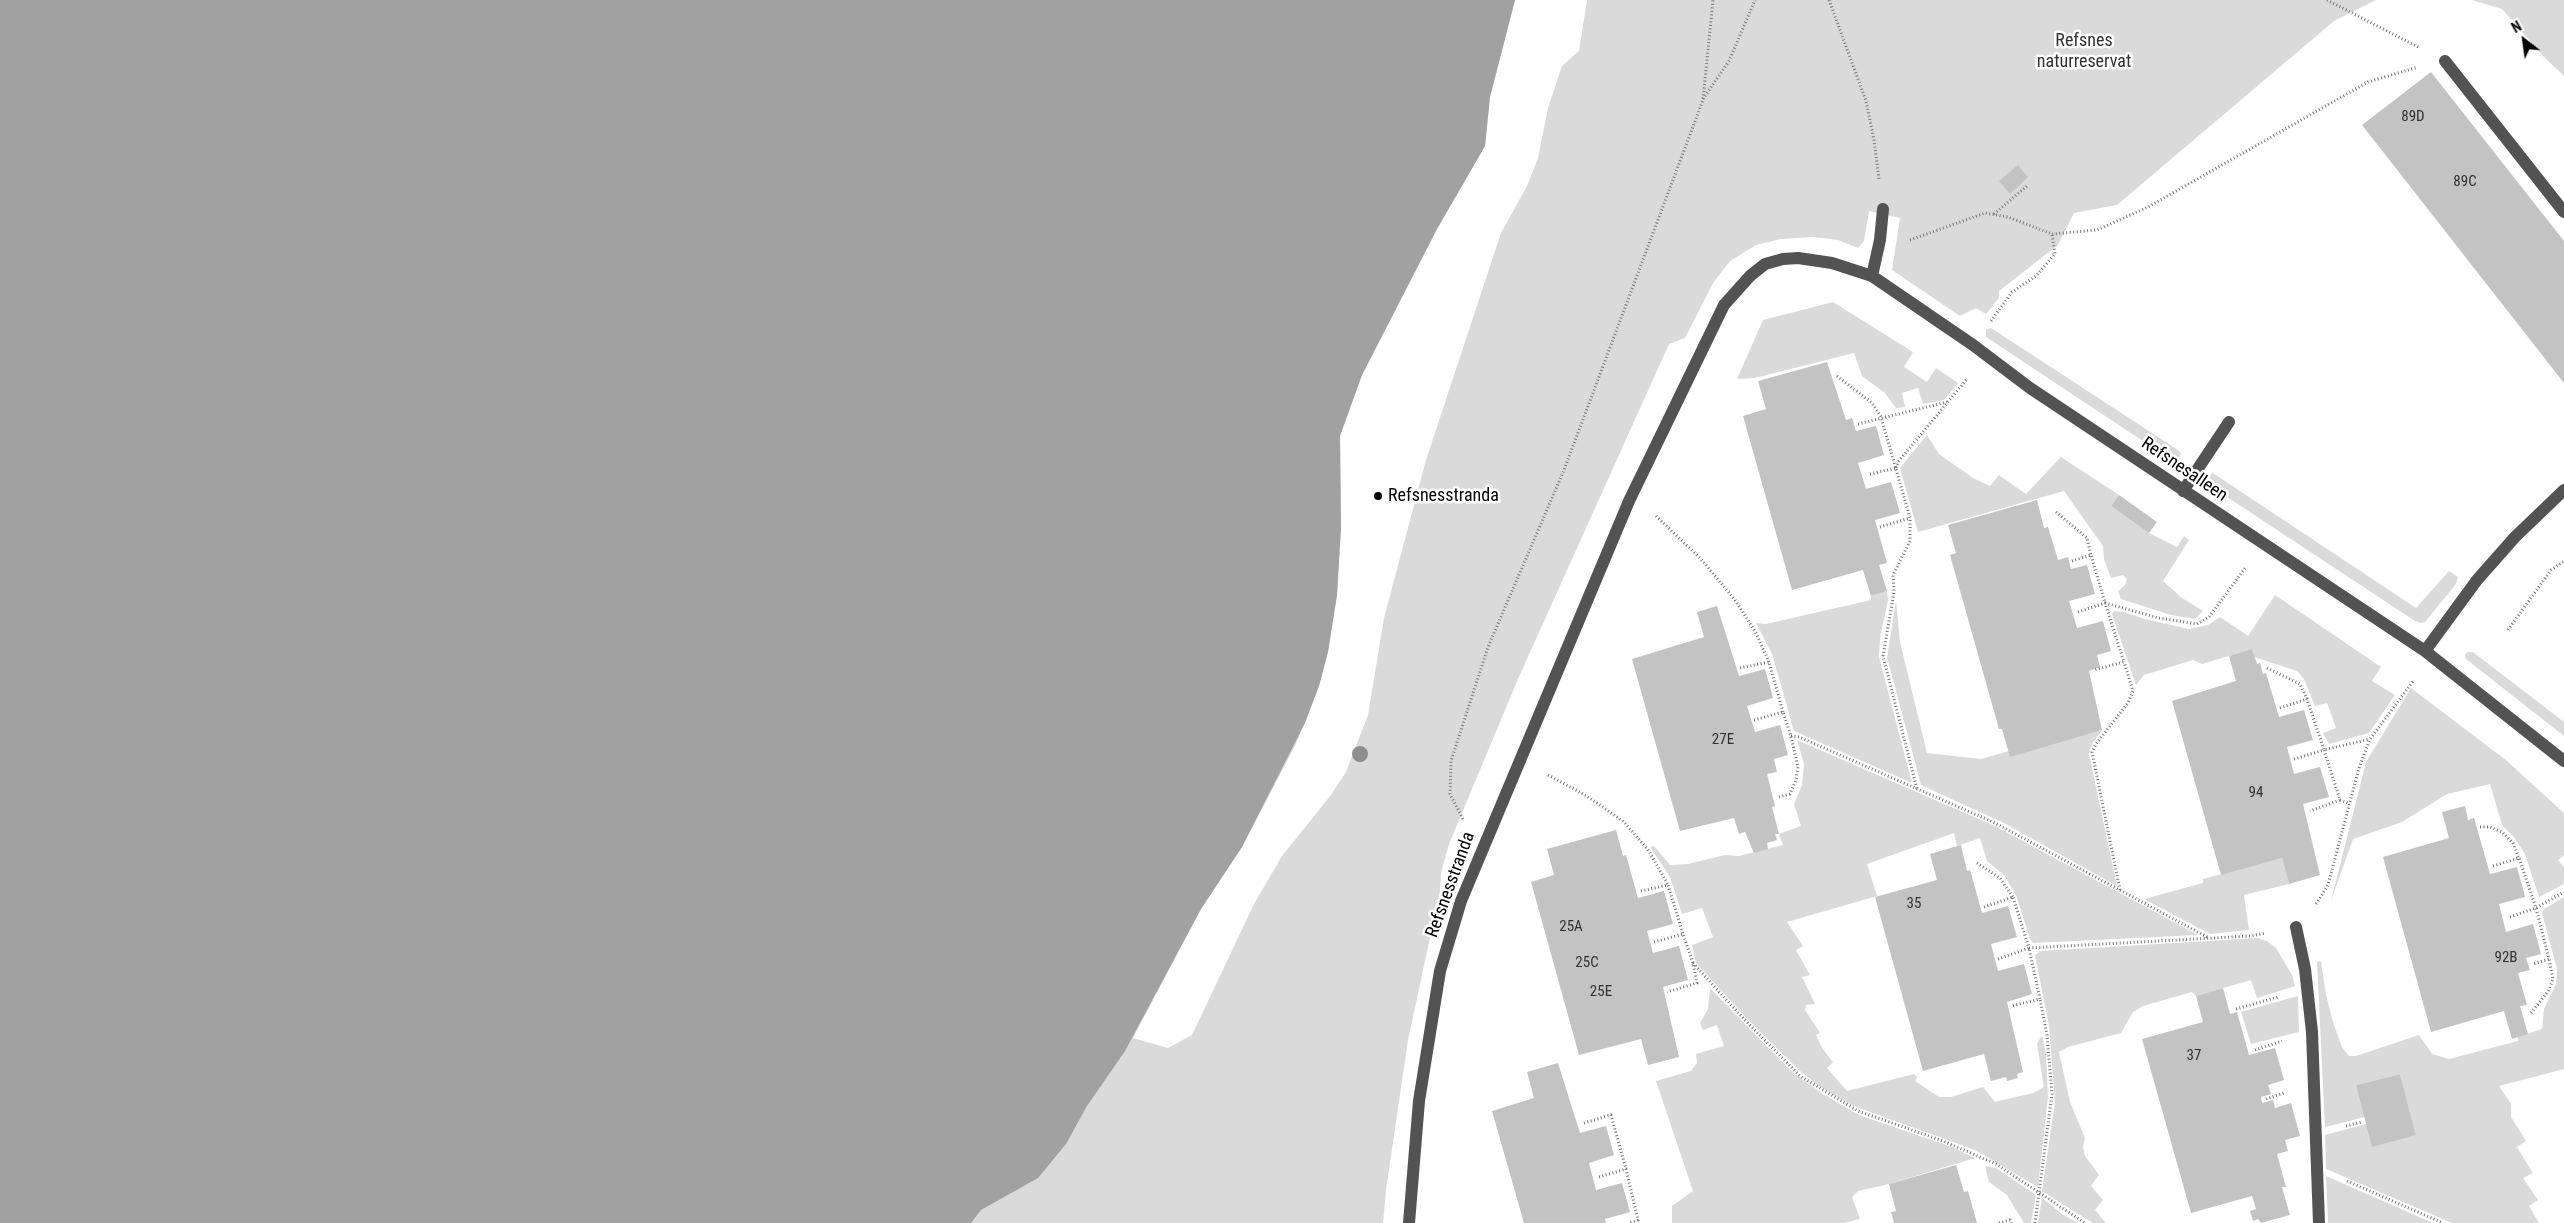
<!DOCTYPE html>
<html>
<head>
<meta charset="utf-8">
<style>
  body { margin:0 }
  #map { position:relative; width:2564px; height:1223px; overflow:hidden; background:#fff; font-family:"Roboto Condensed",sans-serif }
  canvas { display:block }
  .north { position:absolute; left:2499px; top:15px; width:50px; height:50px; -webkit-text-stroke:4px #fff; paint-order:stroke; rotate:330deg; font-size:14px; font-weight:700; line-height:20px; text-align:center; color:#000 }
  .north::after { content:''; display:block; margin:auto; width:18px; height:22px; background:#000; clip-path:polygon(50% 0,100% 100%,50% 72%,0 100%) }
</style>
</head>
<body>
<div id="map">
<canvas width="2564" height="1223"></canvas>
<div class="north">N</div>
</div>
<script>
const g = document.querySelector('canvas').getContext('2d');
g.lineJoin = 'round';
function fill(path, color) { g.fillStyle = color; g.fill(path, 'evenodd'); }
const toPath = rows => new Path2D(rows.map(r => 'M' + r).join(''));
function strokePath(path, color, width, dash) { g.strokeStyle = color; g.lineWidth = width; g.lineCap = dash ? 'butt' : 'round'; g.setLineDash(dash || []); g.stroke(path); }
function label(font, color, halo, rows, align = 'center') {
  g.font = font + ' "Roboto Condensed",sans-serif'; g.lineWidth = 5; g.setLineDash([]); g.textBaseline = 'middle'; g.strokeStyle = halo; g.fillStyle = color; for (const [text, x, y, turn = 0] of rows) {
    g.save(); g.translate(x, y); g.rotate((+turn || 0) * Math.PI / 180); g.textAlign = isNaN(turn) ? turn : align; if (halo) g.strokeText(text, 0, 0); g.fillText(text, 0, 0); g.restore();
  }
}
fill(toPath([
  [1515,0,1490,97,1485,146,1437,229,1362,375,1340,436,1341,528,1337,595,1328,652,1319,686,1295,746,1242,847,1201,909,1133,1038,1168,1048,1192,1035,1254,904,1282,856,1331,795,1346,772,1368,715,1384,618,1426,460,1501,233,1527,186,1538,158,1548,108,1562,66,1579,51,1587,0,2376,0,2334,21,2117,205,2074,213,2058,245,1999,291,1999,298,1986,314,1976,308,1960,316,1892,270,1900,218,1869,211,1864,241,1858,248,1838,240,1813,237,1781,239,1756,245,1730,261,1713,283,1685,338,1669,344,1518,679,1449,844,1441,873,1440,891,1408,1040,1386,1190,1383,1223,855,1223],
  [2472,0,2564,0,2564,76,2544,57,2502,9],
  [1833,302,1913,352,1904,367,1927,382,1936,368,1958,383,1944,400,1923,404,1918,388,1902,393,1905,407,1896,408,1885,393,1862,376,1854,353,1755,378,1737,379,1763,320],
  [1991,328,2178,450,2181,453,2180,456,2173,461,1986,337,1986,330],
  [1927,435,1939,454,1973,478,1990,486,1999,475,2026,494,2061,457,2119,495,2111,506,2149,533,2177,547,2184,536,2189,540,2163,581,2182,598,2203,611,2195,619,2171,615,2121,599,2118,591,2125,585,2127,579,2123,575,2111,578,2104,559,2103,546,2064,491,1918,532,1900,468],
  [2213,473,2416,608,2449,571,2458,577,2456,584,2425,622,2421,623,2415,621,2206,483,2205,477],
  [1887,591,1888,600,1880,638,1879,657,1912,783,1794,731,1772,654,1756,623,1766,624,1871,600,1871,596],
  [2275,595,2381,667,2372,681,2395,695,2369,733,2329,744,2323,733,2336,728,2327,703,2315,706,2304,679,2297,671,2254,657,2252,649,2202,664,2193,660,2144,675,2136,685,2112,614,2114,611,2124,612,2145,619,2189,629,2208,625,2220,617,2248,636],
  [1896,601,1900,642,1927,753,1981,759,2009,751,2010,756,2102,730,2092,744,2089,754,2117,886,2004,823,1921,785,1887,657],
  [2468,652,2473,652,2564,722,2564,736,2466,659,2465,654],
  [2411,688,2507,761,2564,813,2564,855,2558,860,2564,867,2564,884,2539,897,2525,854,2514,837,2502,825,2490,784,2447,794,2402,822,2353,839,2331,901,2366,762],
  [1797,740,1995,826,2198,935,2033,943,2030,939,2016,895,2004,875,1987,861,1980,838,1957,846,1954,833,1867,864,1877,896,1787,922,1803,946,1796,950,1810,975,1802,977,1815,1004,1806,1005,1805,1010,1820,1033,1816,1035,1822,1048,1833,1062,1827,1068,1847,1091,1914,1074,1917,1077,1915,1081,1939,1097,1951,1097,1983,1087,1995,1102,2033,1093,2044,1087,2037,1044,2042,1035,2046,1054,2048,1097,2038,1187,1975,1150,1851,1105,1816,1084,1801,1072,1748,1020,1696,963,1692,945,1713,937,1702,908,1682,914,1670,877,1650,847,1654,846,1670,865,1688,864,1725,855,1739,856,1783,845,1779,834,1801,826,1794,804,1802,785,1804,764],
  [2282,858,2289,884,2244,895,2249,930,2210,934,2144,899,2203,883,2203,879],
  [2564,897,2564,1069,2499,1086,2511,1104,2511,1117,2526,1141,2517,1147,2533,1173,2523,1178,2538,1200,2529,1206,2539,1223,2452,1223,2326,1169,2325,1135,2366,1124,2416,1135,2400,1074,2356,1085,2365,1117,2325,1127,2317,962,2321,961,2326,995,2333,1022,2342,1047,2349,1056,2356,1056,2419,1035,2432,1054,2449,1059,2518,1041,2518,1037,2542,1029,2544,1009,2556,984,2557,969,2542,913,2544,909],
  [2257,938,2267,941,2276,948,2292,975,2295,986,2257,998,2251,980,2196,996,2192,992,2143,1006,2133,1012,2121,1033,2068,1047,2059,1052,2070,1102,2085,1138,2083,1147,2085,1156,2099,1175,2091,1186,2103,1200,2095,1210,2106,1223,2093,1223,2042,1191,2055,1102,2049,1026,2035,955,2041,951],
  [1710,988,1790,1070,1823,1094,1859,1115,1952,1147,1975,1158,1889,1184,1858,1191,1852,1197,1860,1219,1844,1223,1672,1223,1672,1206,1693,1191,1656,1081,1691,1071,1697,1063,1696,1054,1724,1046,1717,1025,1703,1030,1700,1023,1708,1009],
  [2298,996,2299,1032,2251,1044,2241,1012],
  [1985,1166,1996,1168,2036,1195,2031,1223,2024,1223,2007,1195,1989,1182],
  [2326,1176,2433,1223,2328,1223],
  [2042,1198,2062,1214,2078,1223,2038,1223]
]), '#dadada');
fill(toPath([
  [0,0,1515,0,1490,97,1485,146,1437,229,1362,375,1340,436,1341,528,1337,595,1328,652,1319,686,1305,723,1242,847,1201,909,1125,1051,1087,1106,1066,1144,1038,1178,981,1210,971,1223,0,1223]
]), '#a1a1a1');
fill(toPath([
  [2431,72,2564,241,2564,383,2362,125],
  [2018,165,2028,177,2010,194,1999,181],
  [1827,362,1846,420,1852,418,1856,431,1876,426,1884,455,1858,463,1866,489,1891,482,1900,513,1875,520,1887,563,1879,565,1887,591,1871,596,1863,570,1792,590,1743,416,1766,409,1758,381],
  [2119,495,2157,522,2149,533,2111,506],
  [2037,500,2044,528,2048,527,2058,560,2068,557,2071,569,2087,565,2095,594,2069,601,2077,628,2103,621,2111,651,2097,655,2100,667,2089,671,2102,730,2010,757,2002,729,1999,729,1950,555,1956,553,1948,525],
  [1717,606,1739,676,1765,669,1773,698,1747,706,1755,732,1780,725,1788,755,1774,759,1777,772,1767,774,1775,806,1772,807,1779,834,1775,834,1777,840,1767,843,1768,849,1754,853,1745,832,1739,834,1734,818,1680,831,1632,659,1704,637,1697,612],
  [2252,649,2257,664,2260,663,2263,674,2266,673,2279,717,2304,710,2313,740,2287,747,2294,774,2320,767,2329,797,2303,804,2320,875,2289,884,2282,858,2221,875,2172,701,2236,681,2229,656],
  [2465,806,2468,820,2474,818,2490,874,2517,867,2525,897,2499,904,2506,932,2533,924,2541,954,2526,958,2530,970,2518,973,2527,1005,2520,1006,2528,1034,2512,1039,2504,1011,2431,1032,2383,857,2449,838,2442,812],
  [1616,830,1623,856,1626,855,1638,898,1664,891,1673,924,1647,931,1653,953,1679,946,1688,980,1663,987,1679,1057,1648,1065,1641,1039,1579,1055,1531,882,1554,875,1547,849],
  [1961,845,1967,871,1970,870,1982,913,2008,906,2017,937,1991,944,1998,971,2024,964,2032,994,2007,1002,2023,1072,2017,1074,2018,1078,2007,1081,2006,1077,1991,1081,1984,1054,1923,1071,1875,897,1937,880,1930,854],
  [2223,988,2230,1014,2237,1012,2249,1055,2275,1048,2284,1080,2268,1085,2271,1094,2261,1097,2262,1103,2273,1100,2275,1108,2291,1103,2300,1136,2285,1140,2288,1151,2277,1154,2286,1187,2282,1187,2290,1215,2261,1223,2258,1219,2253,1221,2250,1211,2256,1209,2252,1196,2191,1213,2142,1039,2203,1022,2196,996],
  [1558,1063,1580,1133,1606,1126,1614,1155,1589,1163,1596,1190,1622,1183,1630,1212,1605,1219,1606,1223,1524,1223,1492,1111,1534,1098,1527,1072],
  [2400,1074,2416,1135,2372,1147,2356,1085],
  [1956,1165,1964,1192,1968,1191,1977,1223,1894,1223,1891,1212,1896,1211,1889,1184]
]), '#c3c3c3');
strokePath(toPath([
  [1829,0,1866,101,1874,140,1879,179],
  [2327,0,2420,48],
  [1703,99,1729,61,1755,0],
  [1994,214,2027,186],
  [1910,240,1985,213,2008,217,2052,234,2097,230,2148,207,2368,82,2418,67],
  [1991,321,2012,292,2036,276,2055,254,2052,234],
  [1837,376,1872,403,1881,417,1910,518,1910,541,1893,575,1894,592,1883,656,1917,789],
  [1858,424,1947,402],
  [1896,468,1898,462,1967,379],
  [1870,474,1896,468],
  [2056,512,2087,538,2091,555],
  [1656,516,1700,558,1735,600,1756,633,1769,662],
  [1880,527,1910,518],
  [2072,561,2091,555,2105,603,2159,618,2197,624,2209,617,2246,567],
  [2078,612,2105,603,2124,662,2093,670],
  [2508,630,2551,570,2564,561],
  [1740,668,1769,662,1783,712],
  [2267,668,2300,684,2307,699],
  [2280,708,2307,699,2324,750,2370,739],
  [1754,720,1783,712,1791,736,1798,767,1796,780,1790,794,1779,797],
  [1791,736,1799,737,1995,823,2209,938],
  [2294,759,2324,750,2340,800,2310,811],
  [1548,775,1587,796,1624,822,1649,851,1668,885],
  [2340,800,2350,804],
  [1463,819,1450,794,1451,761,1488,647,1564,470,1703,100,1713,0],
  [2480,827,2490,827,2502,832,2513,843,2519,858],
  [1977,863,2000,878,2013,897],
  [2493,866,2519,858,2536,908,2564,892],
  [2120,890,2092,752,2096,744,2128,703,2133,691,2124,662],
  [1641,891,1668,885,1683,934],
  [2316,904,2328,885,2359,768,2370,739,2414,680],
  [1984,907,2013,897,2029,948,2251,936,2266,933],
  [2510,917,2536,908,2549,959,2533,964],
  [1654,942,1683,934,1693,963,1697,983,1667,992],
  [1998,959,2029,948,2040,999,2011,1006],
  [1693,963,1744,1019,1800,1076,1858,1111,1943,1141,1996,1164,2085,1223],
  [2236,1009,2278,997],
  [2531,1013,2549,990,2553,979,2549,959],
  [2255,1050,2282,1041],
  [2266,1099,2284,1093],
  [1584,1123,1611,1115,1626,1169],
  [2346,1126,2362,1122],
  [1599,1177,1626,1169,1638,1220,1629,1223],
  [2347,1181,2443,1223],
  [1999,1223,2010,1220,2011,1223],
  [2035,1223,2052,1094,2047,1035,2040,999]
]), '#757575', 3, [1, 2.5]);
strokePath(toPath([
  [2445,61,2564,212],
  [1872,276,1880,240,1883,209],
  [2183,491,2229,422],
  [2425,651,2477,580,2515,537,2564,490],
  [2296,927,2305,969,2312,1032,2319,1223],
  [1409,1223,1419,1101,1440,971,1461,901,1629,501,1724,305,1750,276,1765,264,1783,259,1798,258,1832,263,1872,276,1973,345,2030,388,2425,651,2564,761]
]), '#535353', 12);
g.fillStyle = '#8e8e8e';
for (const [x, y] of [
  [1360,754]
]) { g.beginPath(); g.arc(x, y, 8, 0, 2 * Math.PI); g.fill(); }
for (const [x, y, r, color] of [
  [1378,496,5,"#000"]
]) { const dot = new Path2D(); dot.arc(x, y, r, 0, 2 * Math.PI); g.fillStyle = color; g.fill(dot); strokePath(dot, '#fff', 2); }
label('15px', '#313131', null, [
  ["89D",2413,117],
  ["89C",2465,182],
  ["27E",1723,740],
  ["94",2256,793],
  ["35",1914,904],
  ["25A",1571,927],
  ["92B",2506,958],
  ["25C",1587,963],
  ["25E",1601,992],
  ["37",2194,1056]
]);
label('18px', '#313131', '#fff', [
  ["Refsnes",2084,41],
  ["naturreservat",2084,62]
]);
label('18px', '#000', '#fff', [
  ["Refsnesalleen",2184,470,34],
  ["Refsnesstranda",1451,885,-70]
]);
label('18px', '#000', '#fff', [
  ["Refsnesstranda",1388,496]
], 'left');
</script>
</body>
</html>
